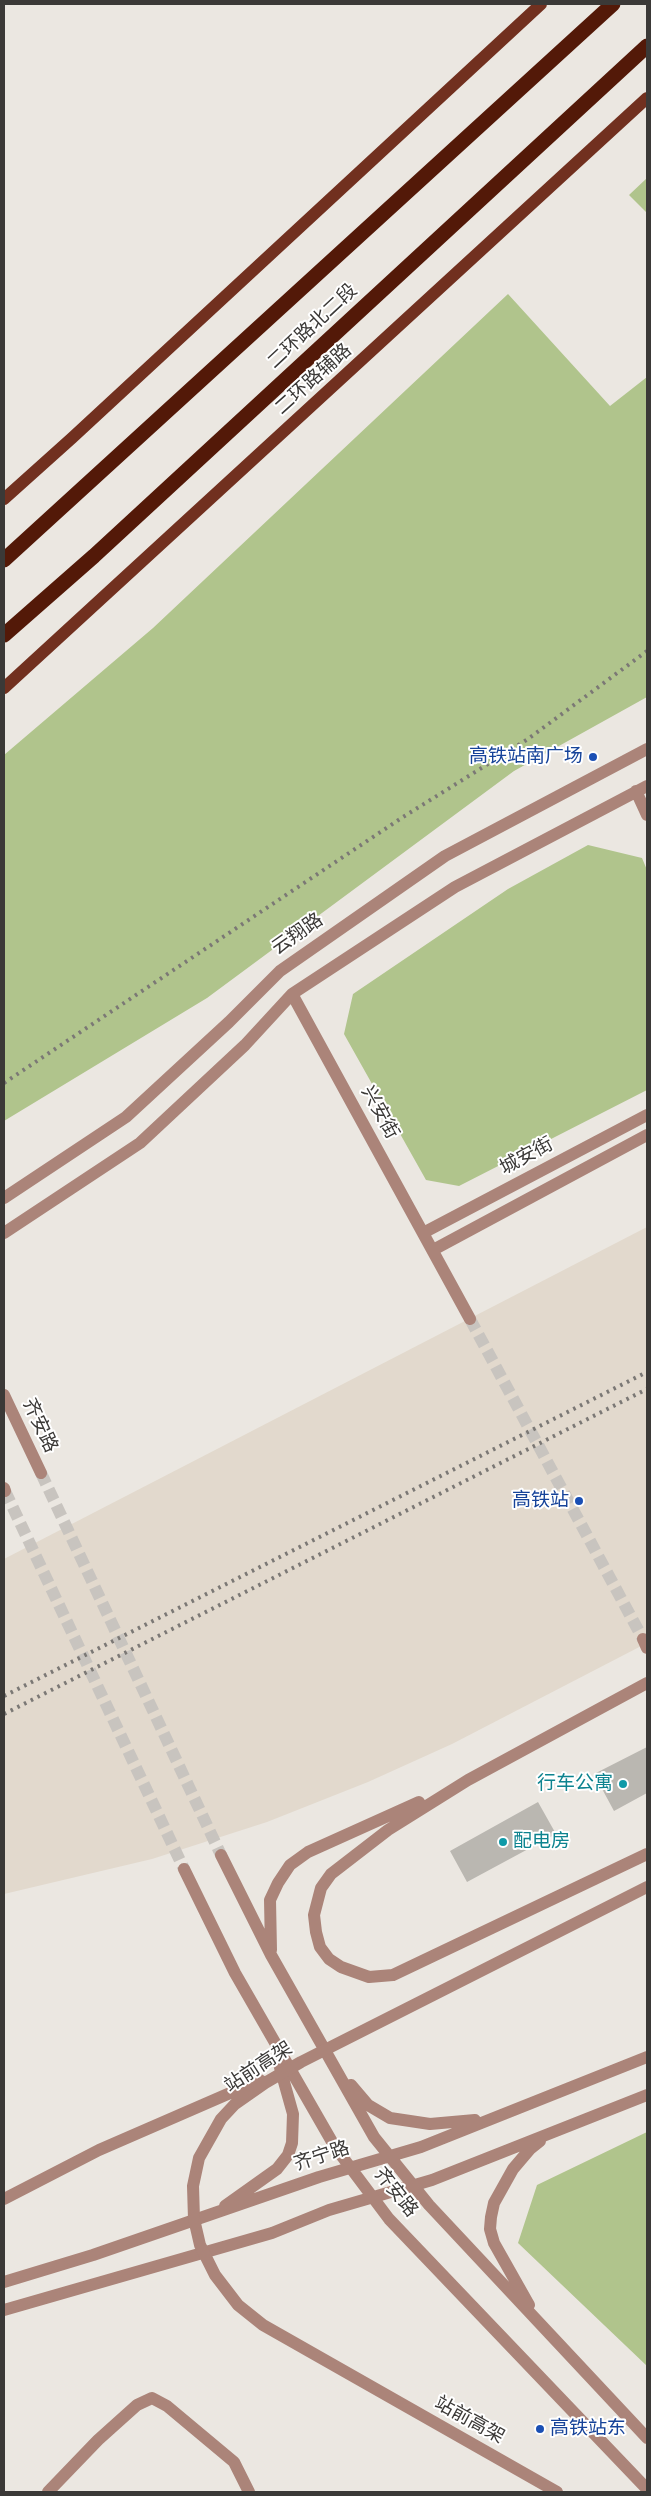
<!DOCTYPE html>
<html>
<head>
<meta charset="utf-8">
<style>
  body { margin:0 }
  #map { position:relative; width:651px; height:2496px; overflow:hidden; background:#ebe7e1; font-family:Jost,sans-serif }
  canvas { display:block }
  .frame { position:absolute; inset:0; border:5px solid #3b3937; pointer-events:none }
</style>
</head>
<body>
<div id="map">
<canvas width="651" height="2496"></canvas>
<div class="frame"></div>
</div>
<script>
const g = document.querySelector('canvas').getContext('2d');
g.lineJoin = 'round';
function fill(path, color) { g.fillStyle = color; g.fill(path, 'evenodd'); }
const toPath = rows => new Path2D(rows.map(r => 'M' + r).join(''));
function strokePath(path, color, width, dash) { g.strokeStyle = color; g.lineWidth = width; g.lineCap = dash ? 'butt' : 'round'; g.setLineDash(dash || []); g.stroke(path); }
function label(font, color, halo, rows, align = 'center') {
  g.font = font + ' Jost,"Noto Sans SC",sans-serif'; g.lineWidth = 4; g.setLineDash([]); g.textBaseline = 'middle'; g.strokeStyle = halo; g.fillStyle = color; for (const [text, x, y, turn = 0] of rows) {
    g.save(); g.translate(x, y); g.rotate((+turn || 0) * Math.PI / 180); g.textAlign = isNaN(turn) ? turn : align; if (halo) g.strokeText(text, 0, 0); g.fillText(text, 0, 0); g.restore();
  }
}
fill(toPath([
  [647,1227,647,1643,452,1744,368,1782,267,1822,152,1859,4,1894,4,1559]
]), '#e2d9cd');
fill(toPath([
  [647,178,647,213,629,195],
  [508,294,610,406,647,377,647,697,514,771,207,998,4,1121,4,755,153,628],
  [588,845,642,858,647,870,647,1090,459,1186,426,1180,344,1034,353,994,508,889],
  [647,2132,647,2366,518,2243,537,2185]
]), '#b0c48c');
fill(toPath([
  [647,1747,647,1793,614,1811,594,1774],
  [538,1802,556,1834,467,1882,450,1851]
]), '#bab7b1');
strokePath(toPath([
  [470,1319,643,1639],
  [41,1473,221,1855],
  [5,1491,184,1869]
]), '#c8c4bf', 12, [12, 6]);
strokePath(toPath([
  [636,791,647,815],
  [292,994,470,1319],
  [4,1198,126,1117,229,1022,280,971,445,856,647,749],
  [4,1233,140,1143,245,1045,292,994,455,887,647,786],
  [423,1233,647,1115],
  [433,1250,647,1135],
  [4,1395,41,1473],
  [4,1488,5,1491],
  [643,1639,647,1648],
  [647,1683,468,1780,388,1830,331,1874,321,1888,314,1915,316,1932,320,1947,329,1959,341,1967,369,1977,393,1975,647,1854],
  [221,1855,271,1955,374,2137,429,2205,647,2438],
  [184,1869,235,1973,335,2147,389,2219,647,2489],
  [271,1950,270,1900,278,1883,290,1865,308,1852,419,1802],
  [351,2085,368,2105,390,2118,430,2124,475,2120],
  [225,2206,277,2169,288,2155,292,2143,293,2114,279,2064],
  [4,2282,93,2255,319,2177,421,2147,647,2057],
  [529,2305,494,2243,490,2229,491,2217,494,2203,513,2169,530,2149,540,2141],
  [4,2310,272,2233,329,2210,432,2180,647,2095],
  [48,2492,98,2440,137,2405,152,2398,167,2406,234,2462,249,2492]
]), '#ab8479', 12);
strokePath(toPath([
  [4,499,72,438,541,4],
  [4,688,647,98]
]), '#71301f', 12);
strokePath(toPath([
  [4,560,613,4],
  [4,635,94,556,647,46]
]), '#531908', 15);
strokePath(toPath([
  [4,1083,403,817,528,739,647,651],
  [4,1696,647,1372],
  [4,1714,647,1389]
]), '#7b7875', 4, [2.5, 5]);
strokePath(toPath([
  [4,2199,99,2150,260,2080],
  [557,2492,263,2325,238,2305,215,2275,200,2245,194,2219,193,2186,199,2158,221,2119,235,2104,265,2083,301,2062,647,1887]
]), '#ab8479', 12);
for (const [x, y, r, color] of [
  [593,757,5,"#1a4fb4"],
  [579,1501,5,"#1a4fb4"],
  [623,1784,5,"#0f9aa8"],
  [503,1842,5,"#0f9aa8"],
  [540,2429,5,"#1a4fb4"]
]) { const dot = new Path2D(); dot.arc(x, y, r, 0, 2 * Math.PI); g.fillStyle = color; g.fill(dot); strokePath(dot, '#fff', 2); }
label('19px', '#3b3937', '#fff', [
  ["二环路北二段",313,327,-43],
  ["二环路辅路",314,380,-42],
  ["云翔路",298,935,-35],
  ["兴安街",379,1113,61],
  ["城安街",527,1157,-28],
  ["齐安路",39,1426,65],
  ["站前高架",259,2068,-33],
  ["齐宁路",322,2157,-18],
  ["齐安路",395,2193,51],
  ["站前高架",469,2421,29]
]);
label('19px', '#164399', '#fff', [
  ["高铁站南广场",583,757],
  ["高铁站",569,1501],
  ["高铁站东",550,2429,"left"]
], 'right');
label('19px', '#0d838f', '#fff', [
  ["行车公寓",613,1784],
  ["配电房",513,1842,"left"]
], 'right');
</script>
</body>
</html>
